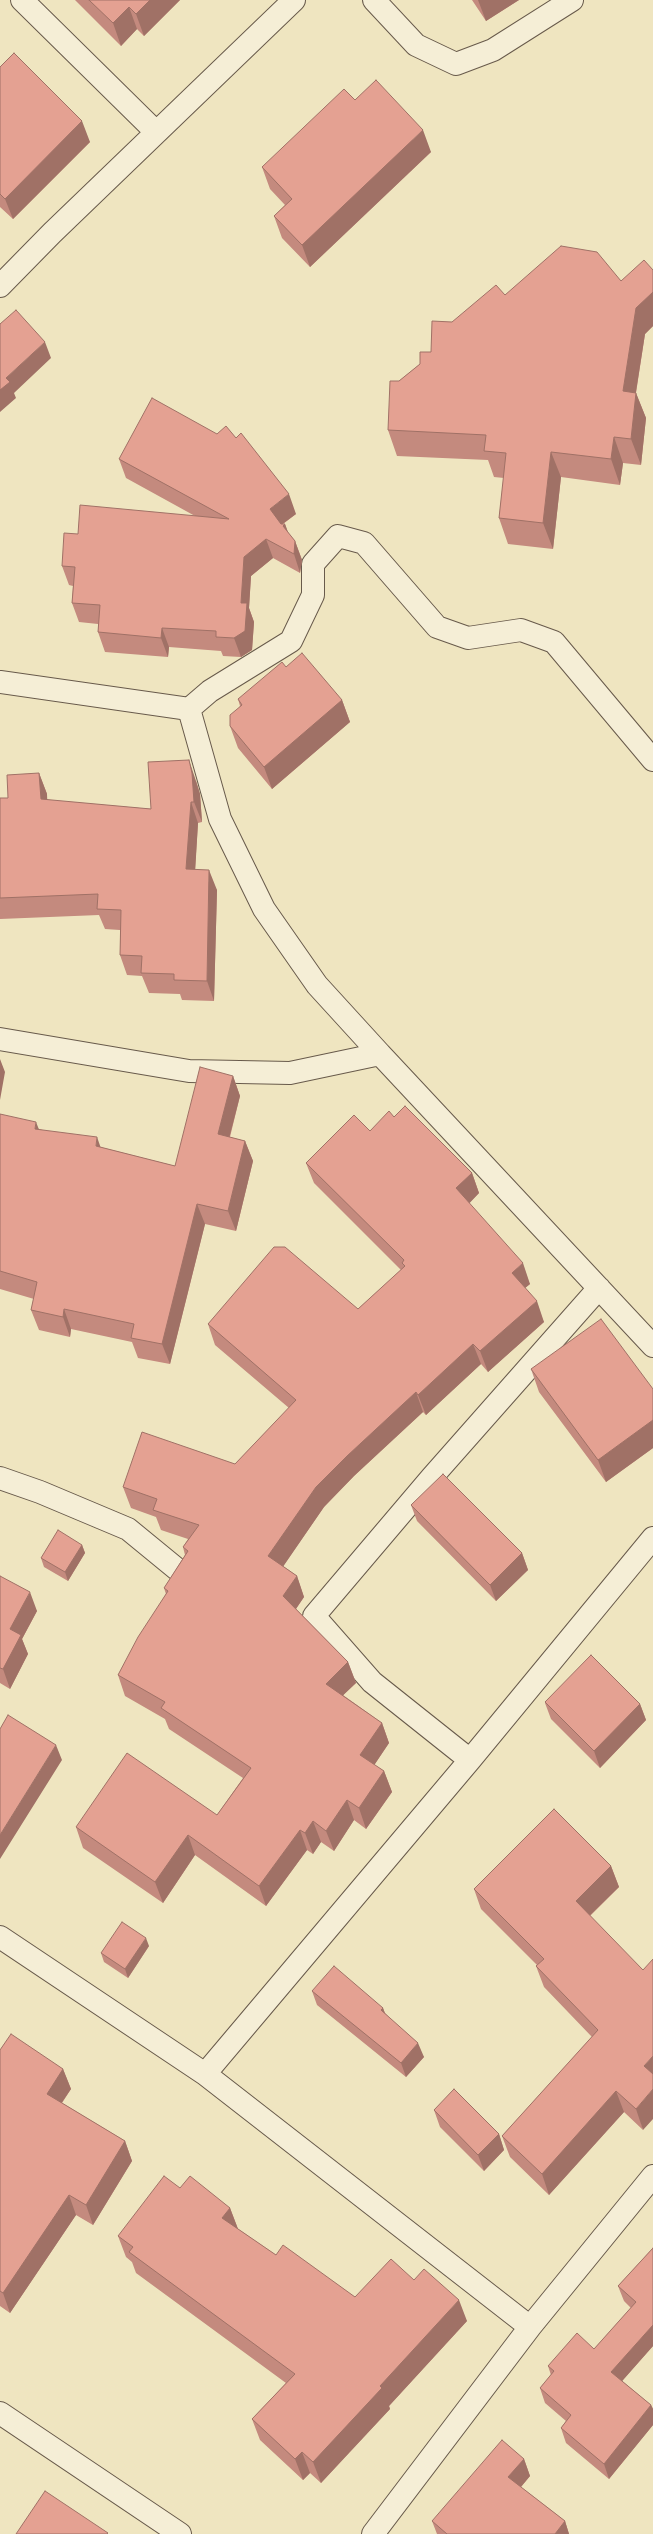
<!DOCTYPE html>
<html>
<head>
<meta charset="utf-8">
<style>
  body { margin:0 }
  canvas { display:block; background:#efe5c0 }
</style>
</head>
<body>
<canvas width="653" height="2534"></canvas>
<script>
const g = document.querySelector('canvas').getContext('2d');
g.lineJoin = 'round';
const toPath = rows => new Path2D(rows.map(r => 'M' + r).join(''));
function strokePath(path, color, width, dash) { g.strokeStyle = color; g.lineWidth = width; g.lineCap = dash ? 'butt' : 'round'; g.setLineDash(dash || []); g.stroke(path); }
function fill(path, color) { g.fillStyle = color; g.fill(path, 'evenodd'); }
const minor = toPath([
  [22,0,156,132],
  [374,0,416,45,456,64,493,50,572,0],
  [0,286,52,233,294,0],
  [0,682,189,709],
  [0,1039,189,1071,290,1073,380,1054,653,1346],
  [380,1054,317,985,264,909,220,819,189,709,210,691,291,641,313,595,313,564,338,536,364,543,437,627,468,638,521,630,554,642,653,760],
  [0,1478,40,1492,128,1529,178,1570],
  [470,1760,372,1682,314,1616,432,1477,599,1288],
  [0,1937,205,2074,530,2327],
  [205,2074,470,1760,653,1538],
  [0,2413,180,2534],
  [373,2534,530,2327,653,2176]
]);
strokePath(minor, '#685a4b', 24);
strokePath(minor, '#f5eed6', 22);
fill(toPath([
  [75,0,180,0,144,36,137,29,121,46],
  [472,0,519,0,486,21],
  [0,67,90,142,13,219,0,207],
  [355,100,431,152,310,267,282,238,274,216,285,205,270,189,262,167],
  [653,270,653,326,645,334,636,393,646,418,641,465,623,463,620,485,561,477,553,549,508,544,499,518,504,478,494,477,488,460,397,456,388,430,399,381,420,364,431,352,452,322,505,295,621,281],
  [119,459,296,514,283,524,285,524,288,533,295,541,302,560,300,573,273,558,251,576,249,608,254,622,252,650,241,657,223,656,221,651,169,647,168,657,105,652,98,632,98,624,79,622,72,603,73,586,69,585,62,566,78,534,195,516,126,478],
  [286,667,342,700,350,722,272,789,238,748,230,726,240,706,238,699],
  [39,773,47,794,47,800,151,809,196,781,200,794,202,822,198,823,195,869,217,890,214,1001,182,1000,180,994,149,993,142,976,127,975,120,955,120,930,105,929,99,915,0,919,0,798,8,798],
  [233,1076,240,1096,230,1137,245,1141,253,1161,236,1231,205,1224,170,1364,138,1358,132,1342,71,1329,70,1337,39,1330,31,1310,34,1299,0,1289,0,1114,39,1129,100,1147,175,1166],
  [394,1117,472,1173,479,1193,469,1203,530,1284,525,1288,544,1322,488,1372,481,1364,426,1415,423,1412,354,1476,324,1507,283,1566,297,1576,304,1597,296,1609,348,1662,356,1683,343,1695,382,1723,389,1743,374,1765,384,1771,392,1792,366,1829,354,1820,334,1851,321,1842,313,1854,307,1850,266,1906,195,1855,163,1903,83,1848,76,1827,217,1815,243,1778,169,1729,165,1719,125,1696,118,1675,166,1594,164,1588,185,1555,183,1547,188,1539,161,1530,156,1517,131,1508,123,1487,235,1464,289,1408,215,1345,208,1324,358,1309,401,1270,314,1183,306,1163,370,1131],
  [531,1369,653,1389,653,1448,606,1482,539,1392],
  [411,1505,522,1553,528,1570,496,1601,417,1521],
  [82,1545,85,1553,68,1581,44,1567,41,1558],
  [0,1576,37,1611,22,1639,28,1654,10,1689,0,1683],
  [545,1703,640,1704,646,1720,600,1768,551,1719],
  [611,1866,619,1887,590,1916,643,2130,624,2112,549,2195,510,2157,502,2136,592,2037,544,1987,536,1966,537,1965,481,1909,474,1889],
  [149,1946,128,1978,104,1962,101,1953],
  [312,1991,383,2008,385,2013,424,2057,406,2077,317,2005],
  [0,2050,63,2069,71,2089,62,2103,125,2141,132,2161,93,2225,76,2215,10,2313,0,2306],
  [434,2110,499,2134,504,2150,484,2171,440,2127],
  [180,2188,230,2208,238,2229,276,2255,355,2297,414,2280,467,2321,389,2406,390,2409,321,2483,310,2473,303,2480,260,2440,252,2419,286,2383,136,2273,132,2262,126,2257,118,2236],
  [653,2248,653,2346,622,2381,651,2405,653,2409,653,2425,609,2479,566,2443,561,2428,566,2421,545,2403,540,2388,551,2375,548,2366,594,2349,631,2308,624,2301,618,2286],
  [524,2459,530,2476,521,2487,565,2521,569,2534,437,2534,432,2521]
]), '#c48a7e');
fill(toPath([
  [150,0,180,0,144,36,136,14],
  [478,0,519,0,486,21],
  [129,7,137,29,121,46,113,23],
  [82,121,90,142,13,219,5,199],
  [423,130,431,152,310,267,302,245],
  [653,292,653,326,645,334,632,417,623,391,636,308],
  [45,342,51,358,14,393,16,398,0,412,0,390,6,378],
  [636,393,646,418,641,465,631,439],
  [614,437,623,463,620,485,611,459],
  [551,452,561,477,553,549,543,523],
  [289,494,296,514,277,528,270,509],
  [285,524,292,543,283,526],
  [266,539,273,558,251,576,249,608,254,622,252,650,241,657,234,638,241,603,244,557],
  [295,541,302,560,300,573,294,554],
  [162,628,169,647,168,657,161,638],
  [342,700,350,722,272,789,264,767],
  [189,760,196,781,200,794,202,822,194,802],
  [39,773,47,794,48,820,41,799],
  [191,802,198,823,194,890,186,869],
  [209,870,217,890,214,1001,207,981],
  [0,1059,5,1072,0,1100],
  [233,1076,240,1096,225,1154,218,1134],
  [36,1122,44,1142,35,1129],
  [97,1137,104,1157,96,1146],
  [245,1141,253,1161,236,1231,228,1211],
  [472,1173,479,1193,464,1209,456,1188],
  [197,1204,205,1224,170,1364,162,1344],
  [523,1263,530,1284,519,1293,512,1273],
  [537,1301,544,1322,488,1372,480,1351],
  [64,1309,71,1329,70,1337,63,1317],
  [473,1344,481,1364,426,1415,418,1395],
  [416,1392,423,1412,354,1476,324,1507,276,1577,268,1556,316,1487,347,1456],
  [653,1420,653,1448,606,1482,598,1460],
  [82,1545,85,1553,68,1581,65,1572],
  [522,1553,528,1570,496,1601,490,1585],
  [297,1576,304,1597,291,1616,283,1596],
  [30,1592,37,1611,22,1639,28,1654,10,1689,3,1669,10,1629],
  [348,1662,356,1683,334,1704,326,1684],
  [640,1704,646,1720,600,1768,594,1751],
  [382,1723,389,1743,367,1776,360,1755],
  [56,1745,62,1760,0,1859,0,1835],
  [384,1771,392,1792,366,1829,359,1808],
  [347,1800,354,1820,334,1851,326,1831],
  [313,1821,321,1842,313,1854,305,1833],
  [300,1830,307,1850,266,1906,259,1886],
  [188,1835,195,1855,163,1903,155,1882],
  [611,1866,619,1887,583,1922,576,1901],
  [146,1938,149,1946,128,1978,125,1969],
  [383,2008,388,2022,381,2010],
  [418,2043,424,2057,406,2077,401,2063],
  [653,2056,653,2085,644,2066],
  [63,2069,71,2089,54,2114,47,2094],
  [653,2089,653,2119,643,2130,636,2109],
  [616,2091,624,2112,549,2195,542,2174],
  [499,2134,504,2150,484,2171,478,2155],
  [125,2141,132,2161,93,2225,86,2205],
  [69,2195,76,2215,10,2313,3,2293],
  [230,2208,238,2229,230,2239,222,2218],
  [459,2300,467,2321,389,2406,390,2409,321,2483,313,2462,380,2386],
  [653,2325,653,2346,616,2388,611,2372],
  [651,2405,653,2409,653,2425,609,2479,604,2464],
  [302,2452,310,2473,303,2480,295,2459],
  [524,2459,530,2476,515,2494,508,2477],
  [565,2521,569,2534,555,2534]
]), '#a07166');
const building = toPath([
  [89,0,150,0,136,14,129,7,113,23,89,0],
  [14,53,82,121,5,199,0,194,0,67,14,53],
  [376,80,423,130,302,245,274,216,292,199,262,167,344,89,355,100,376,80],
  [561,246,597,252,621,281,644,260,653,270,653,292,636,308,623,391,636,393,631,439,614,437,611,459,551,452,543,523,499,518,506,453,484,451,486,435,388,430,390,381,399,381,420,364,420,352,431,352,432,321,452,322,496,285,505,295,561,246],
  [16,310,45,342,6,378,10,382,0,390,0,324,16,310],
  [152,398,217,434,226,426,236,438,241,433,289,494,270,509,281,524,285,524,283,526,295,541,294,554,266,539,244,557,241,603,247,603,245,631,234,638,216,637,216,631,162,628,161,638,98,632,100,605,72,603,75,567,62,566,64,533,78,534,80,505,229,519,119,459,152,398],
  [302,653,342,700,264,767,230,726,230,715,242,705,238,699,282,662,286,667,302,653],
  [189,760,192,773,194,802,191,802,186,869,209,870,207,981,174,980,174,974,141,973,142,956,120,955,121,910,97,909,98,894,0,898,0,798,8,798,7,775,39,773,41,799,151,809,148,762,189,760],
  [200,1067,233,1076,218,1134,245,1141,228,1211,197,1204,162,1344,131,1338,134,1324,64,1309,63,1317,31,1310,37,1282,0,1271,0,1114,36,1122,35,1129,97,1137,96,1146,175,1166,200,1067],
  [405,1106,472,1173,456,1188,523,1263,512,1273,537,1301,480,1351,473,1344,418,1395,416,1392,347,1456,316,1487,268,1556,297,1576,283,1596,348,1662,326,1684,382,1723,360,1755,384,1771,359,1808,347,1800,326,1831,313,1821,305,1833,300,1830,259,1886,188,1835,155,1882,76,1827,127,1753,217,1815,251,1768,161,1708,165,1702,118,1675,138,1637,168,1591,164,1588,188,1551,183,1547,199,1525,153,1510,157,1499,123,1487,142,1432,235,1464,296,1400,208,1324,274,1247,285,1247,358,1309,405,1266,402,1263,404,1260,306,1163,354,1115,370,1131,389,1111,394,1117,405,1106],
  [601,1319,653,1389,653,1420,598,1460,531,1369,601,1319],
  [443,1474,522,1553,490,1585,411,1505,443,1474],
  [58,1530,82,1545,65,1572,41,1558,58,1530],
  [0,1576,30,1592,10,1629,21,1635,3,1669,0,1668,0,1576],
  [591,1655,640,1704,594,1751,545,1702,591,1655],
  [8,1715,56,1745,0,1835,0,1729,8,1715],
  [554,1809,611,1866,576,1901,643,1970,653,1959,653,2056,644,2066,653,2074,653,2089,636,2109,616,2091,542,2174,502,2136,598,2030,536,1966,544,1959,474,1889,554,1809],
  [122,1922,146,1938,125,1969,101,1953,122,1922],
  [334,1966,383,2008,381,2010,418,2043,401,2063,312,1991,334,1966],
  [11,2034,63,2069,47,2094,125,2141,86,2205,69,2195,3,2293,0,2291,0,2050,11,2034],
  [454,2089,499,2134,478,2155,434,2110,454,2089],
  [164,2176,180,2188,190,2176,230,2208,222,2218,276,2255,283,2245,355,2297,391,2259,414,2280,424,2269,459,2300,380,2386,382,2388,313,2462,302,2452,295,2459,252,2419,295,2374,129,2252,133,2247,118,2236,164,2176],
  [653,2248,653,2325,611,2372,651,2405,604,2464,561,2428,571,2415,540,2388,554,2371,548,2366,577,2333,594,2349,636,2302,618,2286,653,2248],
  [502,2440,524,2459,508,2477,565,2521,555,2534,447,2534,432,2521,502,2440],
  [45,2491,108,2533,107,2534,16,2534,45,2491]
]);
fill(building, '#e4a192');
strokePath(building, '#a07166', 1);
</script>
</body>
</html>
